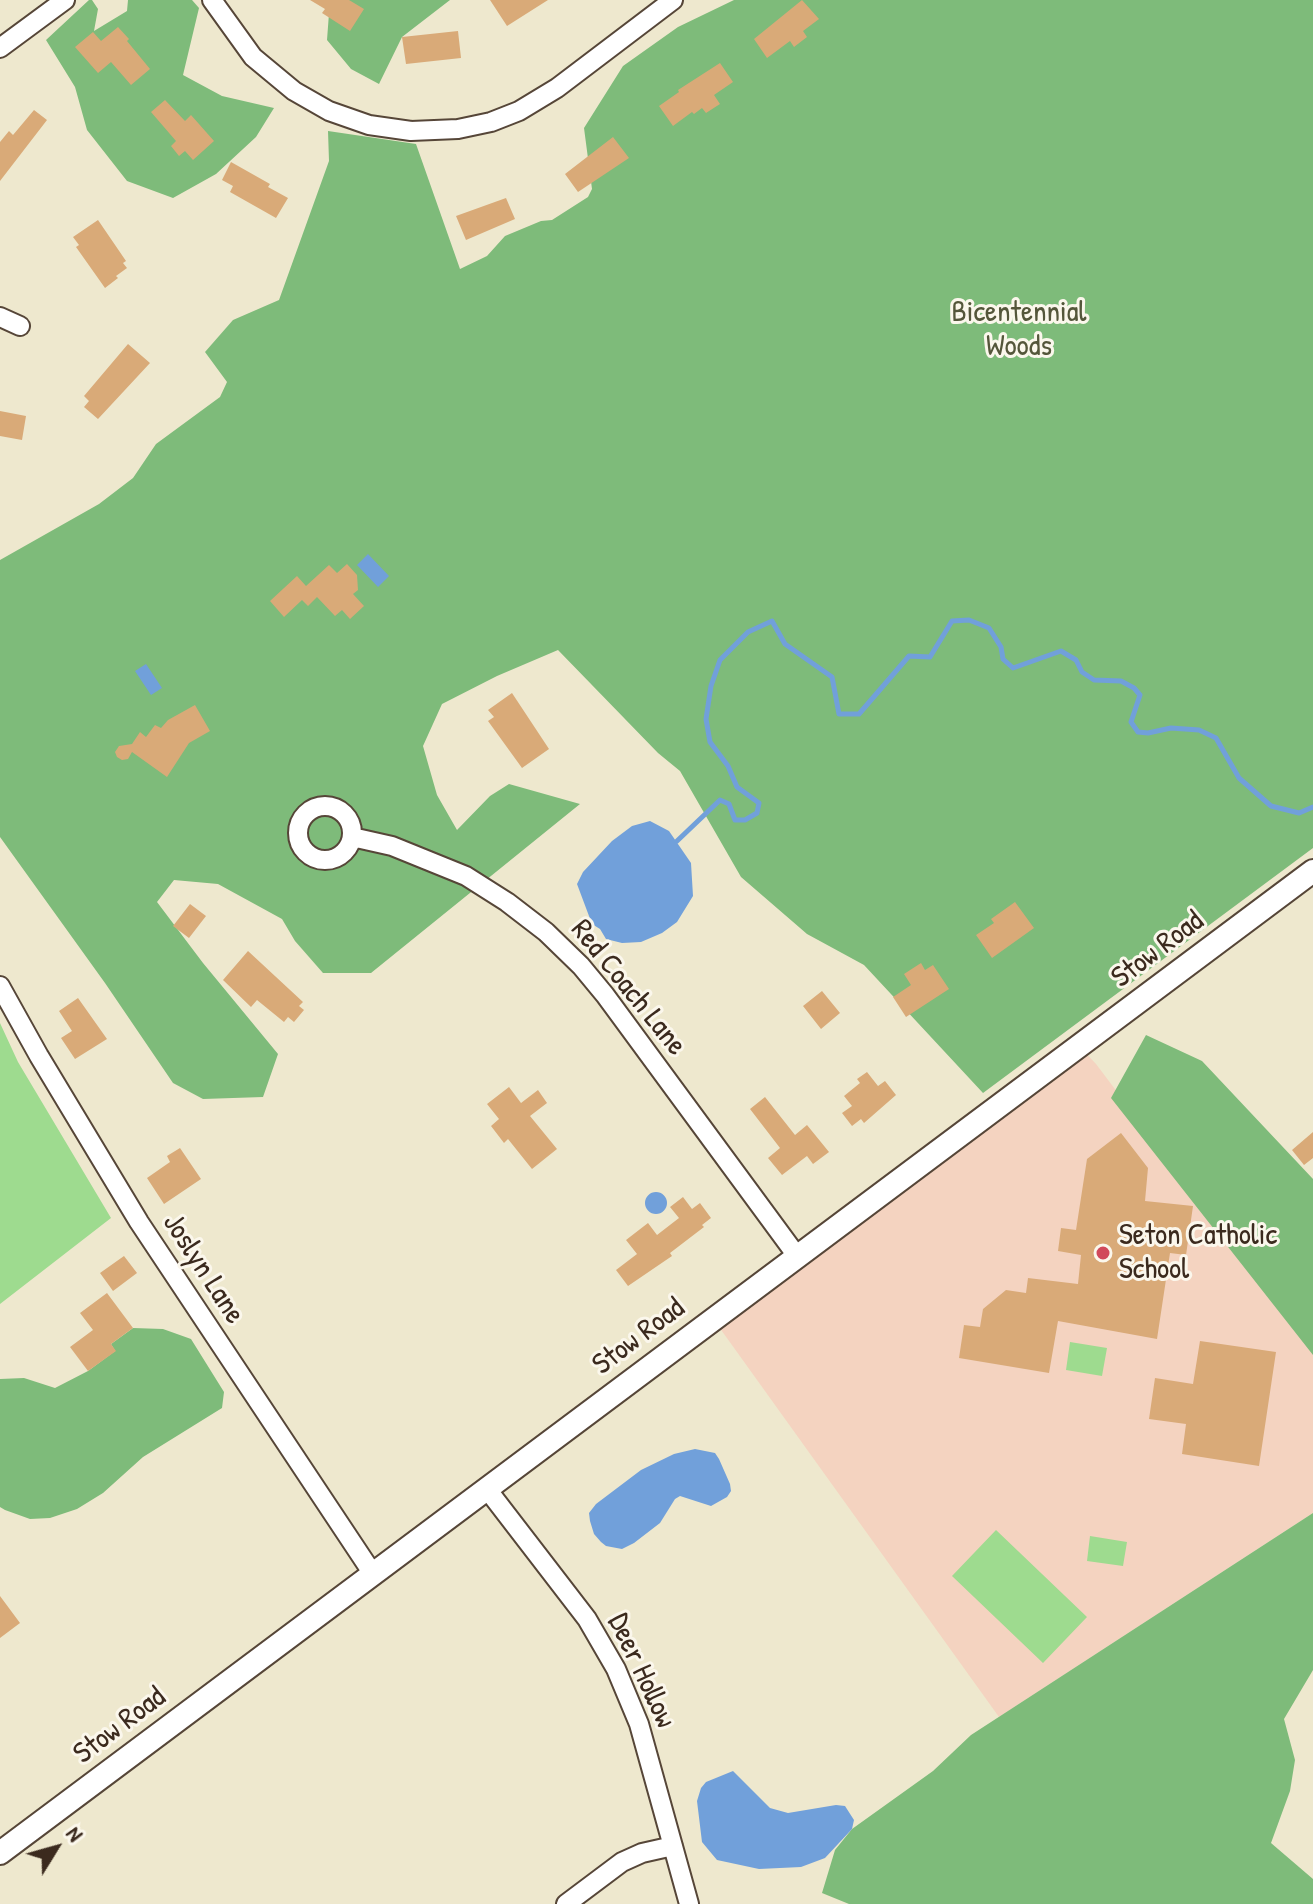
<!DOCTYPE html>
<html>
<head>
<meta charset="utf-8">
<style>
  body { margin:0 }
  #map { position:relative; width:1313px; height:1904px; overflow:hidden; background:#eee8ce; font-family:"Patrick Hand",sans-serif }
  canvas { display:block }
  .north { position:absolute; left:16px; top:1808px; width:80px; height:80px; -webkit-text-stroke:6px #fbf7ec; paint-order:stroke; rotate:53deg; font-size:22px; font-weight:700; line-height:32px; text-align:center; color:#3b2a1e }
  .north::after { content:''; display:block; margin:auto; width:28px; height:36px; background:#3b2a1e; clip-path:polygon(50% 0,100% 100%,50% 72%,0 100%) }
</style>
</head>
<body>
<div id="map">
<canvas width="1313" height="1904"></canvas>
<div class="north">N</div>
</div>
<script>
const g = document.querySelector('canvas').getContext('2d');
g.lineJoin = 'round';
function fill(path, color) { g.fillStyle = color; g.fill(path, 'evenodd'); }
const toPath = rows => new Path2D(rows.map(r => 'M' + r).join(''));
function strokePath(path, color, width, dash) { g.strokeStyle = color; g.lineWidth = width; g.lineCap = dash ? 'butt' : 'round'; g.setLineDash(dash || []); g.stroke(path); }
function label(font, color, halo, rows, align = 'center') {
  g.font = font + ' "Patrick Hand",sans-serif'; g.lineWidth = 6; g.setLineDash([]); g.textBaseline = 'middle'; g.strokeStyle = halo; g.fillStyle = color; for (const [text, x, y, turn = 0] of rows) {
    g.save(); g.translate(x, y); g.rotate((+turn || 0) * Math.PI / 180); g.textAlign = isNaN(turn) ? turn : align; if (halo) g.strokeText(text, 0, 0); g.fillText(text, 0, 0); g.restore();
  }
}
fill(toPath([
  [1079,1046,1096,1064,1313,1351,1313,1513,999,1717,719,1327]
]), '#f4d3c0');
fill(toPath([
  [0,1023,18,1062,111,1218,0,1304],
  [1070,1342,1107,1348,1102,1376,1066,1370],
  [996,1530,1087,1617,1043,1663,952,1576],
  [1090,1536,1127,1542,1123,1566,1087,1561]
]), '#9edb8f');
fill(toPath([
  [89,0,92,0,98,9,94,31,127,11,128,0,192,0,199,8,183,75,222,96,274,108,256,137,216,174,173,198,127,181,87,130,75,87,46,40],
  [330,0,450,0,402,37,379,84,351,69,327,40],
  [734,0,1313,0,1313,848,983,1093,864,965,807,934,741,877,680,771,658,753,558,650,497,676,442,704,423,746,437,795,457,830,490,796,509,784,580,804,371,973,323,973,295,941,282,919,218,884,174,880,157,902,203,963,278,1054,263,1097,203,1099,173,1083,105,983,0,837,0,560,99,504,133,478,156,444,220,397,227,382,205,352,233,320,279,300,329,161,328,131,416,144,460,269,487,256,505,236,541,221,552,220,588,197,592,189,584,128,623,66,678,27],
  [1146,1035,1202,1061,1313,1179,1313,1355,1111,1098],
  [133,1328,163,1329,191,1339,224,1392,222,1408,143,1457,103,1493,77,1509,50,1518,30,1519,5,1510,0,1507,0,1379,24,1378,55,1388,88,1371,115,1351,111,1344],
  [1313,1513,1313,1670,1284,1719,1295,1760,1290,1791,1271,1843,1313,1879,1313,1904,849,1904,822,1893,835,1850,852,1829,933,1771,971,1735]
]), '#7ebb7a');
fill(toPath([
  [368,554,389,576,378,587,357,565],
  [146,664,162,688,151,695,135,671],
  [650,821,669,831,691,863,693,896,677,922,662,933,641,942,622,943,606,939,600,929,592,924,577,884,583,872,612,841,632,826],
  '645 1203a11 11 0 1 1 22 0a11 11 0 1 1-22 0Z',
  [695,1449,715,1453,719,1459,730,1484,731,1491,727,1497,711,1506,680,1496,675,1499,660,1523,634,1543,622,1549,606,1546,601,1542,594,1534,590,1521,589,1513,596,1504,641,1470,674,1454],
  [733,1771,770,1808,788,1813,836,1805,845,1806,854,1820,852,1829,825,1858,801,1867,759,1869,717,1860,702,1842,697,1801,701,1788,706,1782]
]), '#71a0da');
strokePath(toPath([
  [677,841,720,800,729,804,735,820,745,820,757,813,759,803,737,787,728,766,710,742,706,719,711,686,720,660,748,632,772,621,785,644,832,677,839,714,859,714,909,656,930,657,952,621,969,620,989,628,1001,647,1003,659,1013,668,1061,651,1076,660,1082,672,1094,680,1121,681,1134,688,1140,695,1131,722,1138,732,1148,733,1171,728,1199,730,1216,738,1239,778,1271,806,1299,813,1313,807]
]), '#71a0da', 5);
fill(toPath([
  [310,0,349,0,364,9,350,31,322,13,325,9],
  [490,0,548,0,507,26],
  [802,0,819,19,803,31,807,37,794,47,790,41,767,58,754,39],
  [118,27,129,39,127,41,150,69,131,85,111,62,98,73,75,47,93,32,101,41],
  [458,31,461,58,406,64,402,37],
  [720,63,733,82,714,95,720,104,706,113,702,108,694,114,692,112,673,126,659,106,679,92,678,90],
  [165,100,185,121,191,115,214,141,193,160,185,151,179,156,171,146,176,141,151,112],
  [34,110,47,120,0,181,0,142,9,131,13,135],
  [613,137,629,158,578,192,565,174],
  [231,162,270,184,268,187,288,198,276,218,230,192,233,186,222,180],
  [506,198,515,219,466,240,456,216],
  [98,220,126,261,123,263,127,268,116,276,118,278,105,288,76,247,79,245,73,237],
  [128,344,150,363,98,419,84,407,89,401,84,396],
  [0,411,26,416,22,440,0,436],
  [347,564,357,575,358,590,353,594,364,606,350,619,342,610,335,616,317,597,308,606,302,600,284,617,270,601,297,576,306,586,329,565,337,573],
  [512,693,549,749,522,768,488,721,494,717,488,710],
  [195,705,210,731,189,743,167,777,132,752,128,759,122,760,117,757,115,752,119,746,132,744,140,732,146,737,155,725,161,728,168,720],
  [1015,902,1034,928,992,958,976,935,994,923,991,919],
  [190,904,206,916,189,938,173,926],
  [248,951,303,1002,299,1006,304,1010,294,1022,288,1017,284,1022,257,1000,251,1007,223,980],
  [921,963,925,970,933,965,949,989,906,1017,893,997,911,985,904,974],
  [822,991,840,1013,821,1029,803,1006],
  [78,998,107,1039,75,1059,61,1038,72,1031,59,1011],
  [867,1072,878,1086,885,1081,896,1095,864,1123,861,1119,852,1126,842,1113,852,1106,844,1096,860,1083,857,1079],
  [509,1087,521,1103,538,1090,547,1103,530,1116,557,1149,532,1169,508,1139,504,1143,491,1126,499,1119,487,1104],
  [765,1097,795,1135,807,1125,829,1152,813,1164,807,1156,782,1175,768,1158,780,1148,750,1109],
  [1313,1132,1313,1158,1304,1165,1292,1150],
  [1121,1133,1148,1168,1145,1201,1193,1206,1186,1255,1170,1253,1157,1339,1058,1321,1049,1373,959,1358,964,1325,980,1327,983,1309,1006,1290,1026,1293,1028,1278,1078,1284,1081,1255,1058,1251,1061,1228,1076,1230,1087,1159],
  [180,1148,201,1179,164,1204,147,1178,170,1162,167,1156],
  [683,1197,692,1209,700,1203,711,1218,702,1225,704,1227,670,1253,672,1256,628,1286,616,1270,637,1254,626,1240,648,1223,657,1235,679,1218,670,1207],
  [124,1256,137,1273,113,1291,100,1273],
  [107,1293,133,1328,111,1344,116,1351,88,1371,70,1347,93,1330,80,1313],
  [1200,1341,1276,1352,1259,1466,1182,1454,1186,1424,1149,1419,1155,1378,1193,1384],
  [0,1596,20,1623,0,1638]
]), '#d9aa78');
const minor = toPath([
  [212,0,253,57,294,91,329,111,369,125,411,131,458,129,491,122,519,111,557,88,673,0],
  [0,48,65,0],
  [0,317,20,326],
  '298 833a27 27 0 1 1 54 0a27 27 0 1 1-54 0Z',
  [352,837,392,846,466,876,507,902,546,932,581,966,605,995,797,1256],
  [0,986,39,1056,139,1222,373,1574],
  [487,1489,587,1619,616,1669,639,1724,689,1904],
  [566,1904,622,1862,642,1853,673,1846]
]);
const tertiary = toPath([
  [0,1853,1313,871]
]);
strokePath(minor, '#564638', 22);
strokePath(tertiary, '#564638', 26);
strokePath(minor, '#fff', 18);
strokePath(tertiary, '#fff', 22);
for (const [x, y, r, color] of [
  [1103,1253,8,"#d1495b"]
]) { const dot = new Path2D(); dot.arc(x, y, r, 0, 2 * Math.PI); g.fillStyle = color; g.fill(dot); strokePath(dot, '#fbf7ec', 3); }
label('30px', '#54563a', '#fbf7ec', [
  ["Bicentennial",1019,313],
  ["Woods",1019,347]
]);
label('30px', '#3b2a1e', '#fbf7ec', [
  ["Stow Road",1158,950,-37],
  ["Red Coach Lane",628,988,51],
  ["Joslyn Lane",203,1269,57],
  ["Stow Road",639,1337,-37],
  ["Deer Hollow",641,1671,65],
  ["Stow Road",120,1726,-37]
]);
label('30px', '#3b2a1e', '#fbf7ec', [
  ["Seton Catholic",1119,1236],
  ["School",1119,1270]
], 'left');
</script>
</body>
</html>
